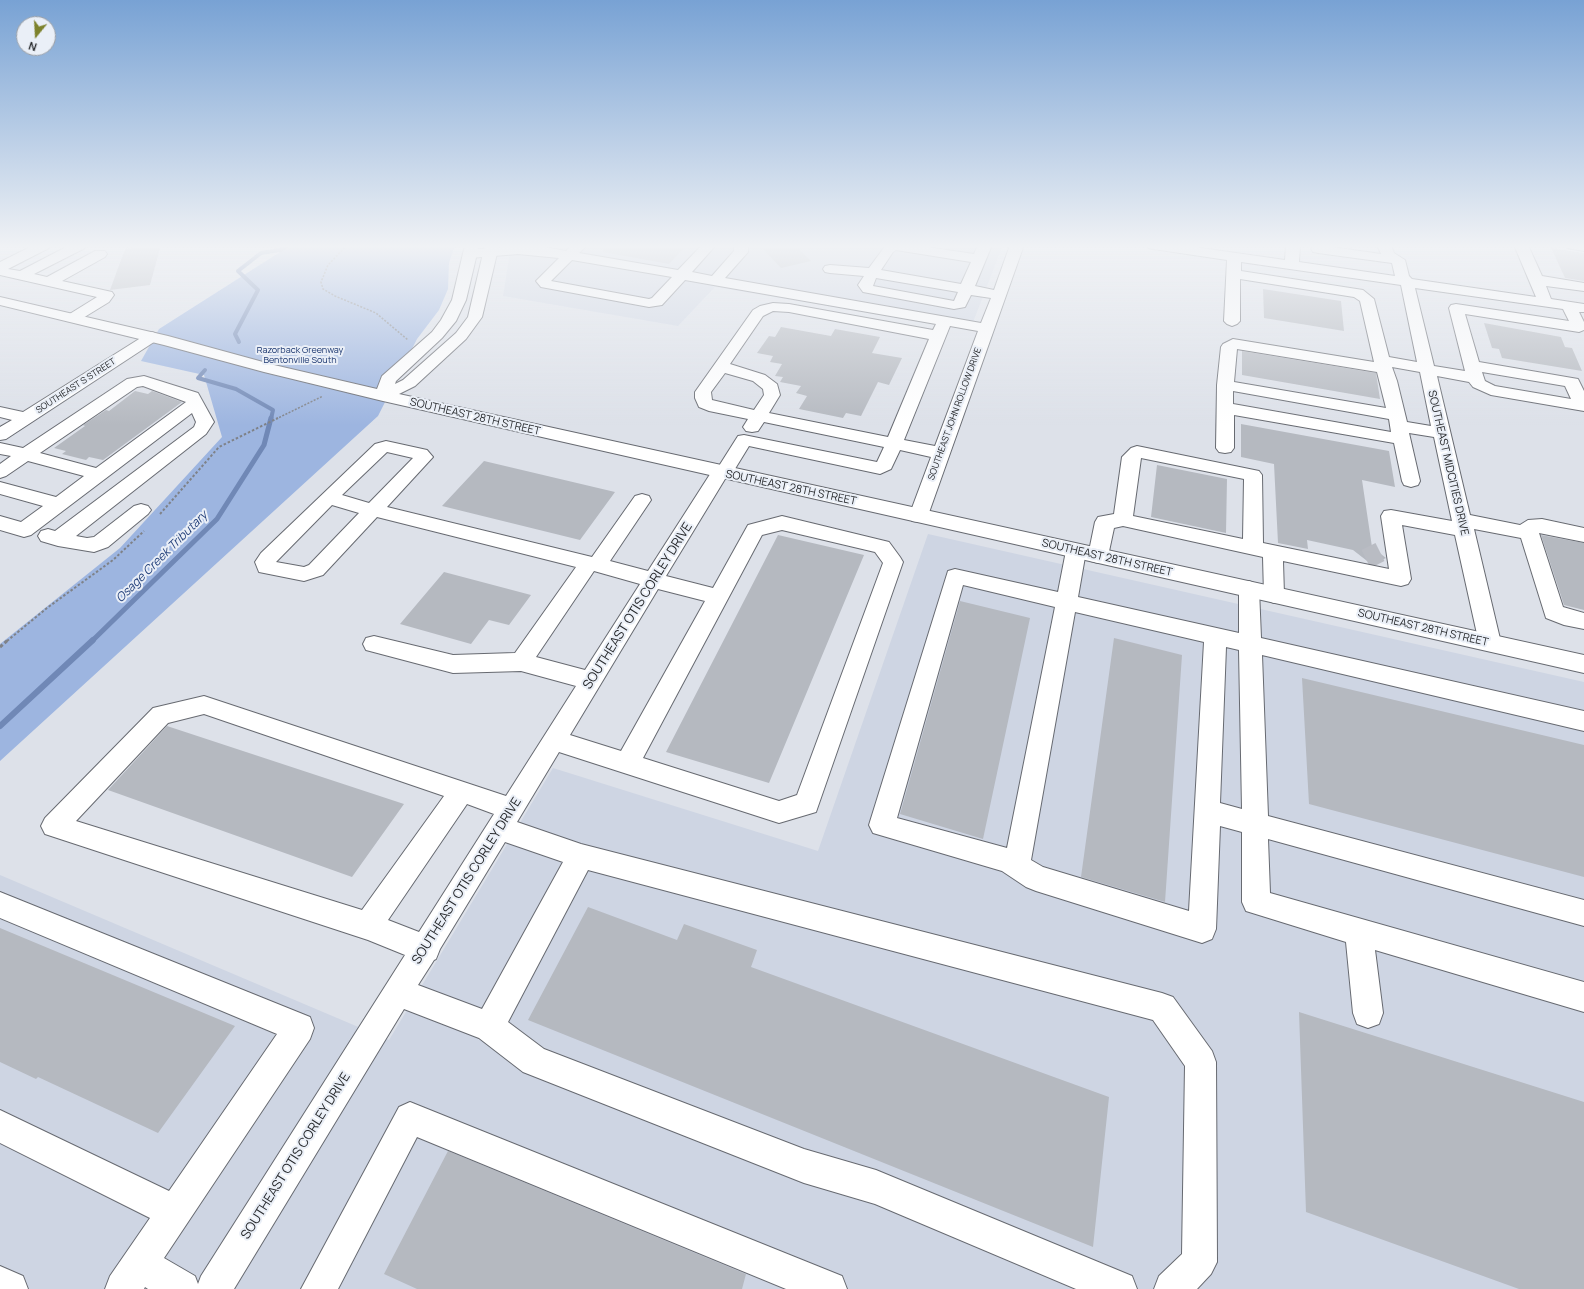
<!DOCTYPE html>
<html>
<head>
<meta charset="utf-8">
<style>
  body { margin:0 }
  #map { position:relative; width:1584px; height:1289px; overflow:hidden; background:#dde1e9; font-family:Manrope,sans-serif }
  canvas { display:block }
  .north { position:absolute; left:16px; top:16px; width:40px; height:40px; box-sizing:border-box; background:#eaeff7; border:1px solid #9ca0a6; border-radius:50%; rotate:198deg; font-size:11px; font-weight:700; line-height:16px; text-align:center; color:#27292c }
  .north::after { content:''; display:block; margin:auto; width:14px; height:18px; background:#7d822c; clip-path:polygon(50% 0,100% 100%,50% 72%,0 100%) }
</style>
</head>
<body>
<div id="map">
<canvas width="1584" height="1289"></canvas>
<div class="north">N</div>
</div>
<script>
const g = document.querySelector('canvas').getContext('2d');
g.lineJoin = 'round';
function fill(path, color) { g.fillStyle = color; g.fill(path, 'evenodd'); }
const toPath = rows => new Path2D(rows.map(r => 'M' + r).join(''));
function strokePath(path, color, width, dash) { g.strokeStyle = color; g.lineWidth = width; g.lineCap = dash ? 'butt' : 'round'; g.setLineDash(dash || []); g.stroke(path); }
function label(font, color, halo, rows, align = 'center') {
  g.font = font + ' Manrope,sans-serif'; g.lineWidth = 4; g.setLineDash([]); g.textBaseline = 'middle'; g.strokeStyle = halo; g.fillStyle = color; for (const [text, x, y, turn = 0] of rows) {
    g.save(); g.translate(x, y); g.rotate((+turn || 0) * Math.PI / 180); g.textAlign = isNaN(turn) ? turn : align; if (halo) g.strokeText(text, 0, 0); g.fillText(text, 0, 0); g.restore();
  }
}
fill(toPath([
  [511,245,1003,245,970,330,715,287,678,326,503,296],
  [928,534,1584,682,1584,1289,0,1289,0,875,389,1040,553,768,818,851]
]), '#ced5e3');
fill(toPath([
  [291,245,455,245,449,263,448,289,439,310,417,339,378,416,0,761,0,644,120,548,222,437,204,375,141,361,159,329]
]), '#9db5e0');
strokePath(toPath([
  [239,342,235,334,258,290,238,271,261,253,280,250,287,245],
  [205,370,198,378,236,389,273,410,271,419]
]), '#7088b6', 4);
strokePath(toPath([
  [92,641,217,519,264,445,271,418]
]), '#7088b6', 5);
strokePath(toPath([
  [0,726,93,640]
]), '#7088b6', 6);
fill(toPath([
  [133,245,161,245,150,285,110,290,125,249,132,248],
  [604,245,687,245,669,264,603,252],
  [759,245,795,245,811,261,781,268],
  [1551,248,1584,253,1584,281,1565,278],
  [1263,289,1341,301,1344,331,1264,318],
  [1484,323,1561,337,1565,347,1572,348,1582,371,1502,358,1499,349,1492,348],
  [781,327,831,336,835,329,880,337,872,353,902,358,889,385,878,382,861,416,846,413,843,418,799,409,807,396,796,393,801,386,780,382,783,377,775,376,782,364,770,362,773,356,757,353,769,336,775,337],
  [1242,351,1376,373,1380,399,1242,375],
  [135,391,148,394,152,391,155,392,182,402,103,460,89,457,86,460,62,454,66,451,54,448,85,426,83,425,106,410,109,411],
  [1241,424,1389,451,1395,487,1362,480,1372,547,1386,558,1375,563,1375,565,1371,564,1353,550,1307,540,1308,549,1278,543,1274,464,1241,457],
  [484,461,615,492,580,540,442,506],
  [1157,465,1227,479,1226,533,1151,517],
  [778,535,864,555,769,783,666,752],
  [1541,535,1584,543,1584,610,1564,605],
  [444,572,531,595,509,625,489,620,471,644,400,624],
  [960,601,1030,618,983,839,900,814],
  [1114,638,1182,655,1165,902,1081,877],
  [1302,678,1584,745,1584,877,1309,804],
  [167,726,404,804,352,877,108,790],
  [588,907,677,940,684,924,757,950,751,967,1109,1097,1093,1247,528,1020],
  [0,928,235,1026,158,1133,38,1077,36,1079,0,1062],
  [1299,1012,1584,1102,1584,1289,1519,1289,1306,1212],
  [448,1151,746,1274,742,1289,417,1289,384,1274]
]), '#b5b9c0');
strokePath(toPath([
  [1366,559,1380,552]
]), '#b9bcc3', 20, [20, 10]);
const minor = toPath([
  [34,245,51,245,49,248,8,269,20,271,70,245,87,245,85,248,34,274,47,277,95,251,105,251,107,254,105,257,62,281,112,292,114,295,109,302,78,321,68,321,66,318,68,315,97,297,0,275,0,262,34,245],
  [572,245,583,245,585,247,579,253,678,270,702,245,716,245,692,272,712,276,734,251,734,245,748,245,748,252,725,278,981,323,991,298,971,295,965,307,954,309,863,292,858,285,864,276,830,273,825,272,823,269,825,266,830,265,869,268,886,245,913,245,974,254,978,245,992,245,975,286,994,290,1010,245,1024,245,926,521,919,522,912,521,909,516,931,457,900,450,891,469,880,474,749,446,730,477,725,479,666,576,713,588,748,525,782,516,889,542,900,557,903,562,816,812,779,823,559,752,517,822,581,844,1162,993,1173,997,1212,1051,1216,1062,1217,1262,1211,1274,1197,1289,1154,1289,1159,1276,1182,1254,1185,1066,1153,1020,588,870,508,1022,544,1049,804,1149,876,1170,1132,1276,1137,1289,1076,1289,875,1204,804,1183,523,1072,479,1038,404,1009,234,1289,148,1289,145,1287,144,1289,105,1289,110,1276,150,1218,0,1143,0,1110,169,1191,277,1034,0,918,0,892,310,1017,314,1028,310,1039,164,1258,195,1276,198,1284,201,1276,405,955,368,940,45,834,41,826,45,818,153,708,204,696,506,796,576,686,521,671,453,673,366,650,363,644,366,638,374,636,453,655,515,653,576,567,377,517,323,575,304,581,259,572,255,562,261,553,375,444,386,441,427,450,433,457,387,507,592,557,635,496,642,494,649,496,651,500,610,561,648,571,714,468,719,466,738,436,744,435,877,462,884,447,764,422,758,431,752,432,746,431,743,427,748,419,709,411,699,407,695,398,695,392,753,310,760,306,773,303,789,304,933,330,936,324,685,280,662,305,649,307,541,287,536,281,559,258,518,254,470,258,465,257,463,254,465,251,470,250,518,246,544,247,566,251,572,245],
  [896,250,971,262,961,284,881,270,893,252,896,250],
  [572,260,672,277,652,298,649,299,551,281,572,260],
  [876,278,958,292,954,301,873,286,876,278],
  [773,311,789,312,929,339,888,437,769,413,780,395,777,384,765,375,730,364,763,316,773,311],
  [950,326,978,331,935,446,904,440,950,326],
  [725,373,753,381,763,389,764,395,754,410,712,400,711,392,725,373],
  [387,452,413,458,369,503,342,495,387,452],
  [332,505,359,513,309,565,304,567,276,562,332,505],
  [782,530,875,552,883,563,797,795,779,801,643,758,762,535,782,530],
  [594,571,640,584,585,670,536,657,594,571],
  [658,589,705,601,621,751,570,735,658,589],
  [204,714,444,796,362,910,76,821,168,723,204,714],
  [467,804,494,814,419,932,388,920,467,804],
  [505,842,563,862,482,1009,418,985,434,960,436,959,440,949,505,842],
  [1146,245,1180,245,1285,260,1286,245,1300,245,1299,262,1395,276,1392,263,1318,253,1313,252,1311,249,1313,246,1318,245,1381,254,1377,245,1391,245,1394,253,1405,260,1409,276,1412,279,1536,297,1514,245,1528,245,1542,276,1584,283,1584,291,1546,286,1551,299,1584,304,1584,312,1579,312,1584,322,1584,330,1579,332,1465,314,1479,362,1578,379,1584,391,1584,411,1491,395,1473,387,1469,382,1437,376,1470,515,1520,525,1528,520,1542,519,1584,528,1584,542,1539,533,1563,607,1584,613,1584,629,1564,625,1546,618,1521,538,1474,529,1501,643,1498,649,1490,651,1482,649,1479,643,1455,535,1402,525,1411,579,1408,584,1401,586,1283,561,1284,595,1281,600,1274,603,1267,600,1264,595,1263,557,1123,526,1114,528,1108,556,1105,561,1098,563,1091,561,1088,556,1095,522,1098,517,1114,514,1122,457,1131,448,1137,446,1259,471,1262,475,1263,543,1389,569,1381,516,1384,511,1391,510,1452,521,1434,437,1409,433,1420,481,1418,485,1411,487,1404,485,1402,481,1394,443,1234,415,1234,448,1231,452,1225,453,1219,452,1216,448,1217,385,1221,347,1223,344,1233,339,1374,362,1360,301,1354,297,1240,279,1240,321,1237,324,1232,326,1227,324,1224,321,1227,260,1153,249,1148,248,1146,245],
  [1241,262,1401,285,1417,362,1389,357,1374,299,1363,290,1241,271,1241,262],
  [1415,288,1563,309,1569,321,1456,304,1451,305,1449,308,1465,371,1434,366,1415,288],
  [1237,349,1377,372,1386,408,1234,382,1237,349],
  [1392,367,1420,372,1431,426,1407,422,1397,381,1392,367],
  [1482,372,1565,386,1571,399,1495,386,1485,381,1482,372],
  [1233,391,1389,419,1391,432,1233,404,1233,391],
  [1141,458,1244,479,1243,539,1133,516,1141,458],
  [1565,245,1584,245,1584,251,1567,248,1565,245],
  [152,332,157,334,160,337,157,340,6,439,0,440,0,427,12,420,0,417,0,407,23,412,147,334,152,332],
  [144,376,198,393,214,422,206,434,76,536,87,538,94,537,134,506,141,504,148,506,151,510,148,514,108,547,94,552,58,546,41,541,38,536,41,531,48,529,55,531,194,427,196,422,192,413,31,535,24,537,0,530,0,516,21,522,43,506,0,494,0,482,56,497,84,476,28,461,6,476,0,478,0,464,11,456,0,454,0,443,23,448,127,379,144,376],
  [143,386,186,402,96,468,40,453,137,387,143,386],
  [1076,544,1083,546,1086,551,1078,597,1239,633,1239,589,1242,584,1249,581,1256,584,1259,589,1261,638,1584,711,1584,731,1262,655,1268,816,1584,900,1584,926,1268,839,1270,893,1584,982,1584,1012,1375,950,1383,1013,1379,1024,1368,1028,1357,1024,1353,1013,1346,942,1246,911,1242,902,1242,832,1220,826,1216,929,1212,939,1202,943,1036,891,1026,887,1002,871,873,833,869,825,948,571,955,569,1058,592,1066,551,1069,546,1076,544],
  [963,585,1055,607,1007,848,897,818,963,585],
  [1075,612,1204,642,1189,911,1043,867,1031,860,1075,612],
  [1226,647,1239,650,1242,809,1220,803,1226,647],
  [410,1102,842,1276,847,1289,786,1289,417,1137,338,1289,301,1289,399,1107,410,1102],
  [0,1266,23,1276,28,1289,0,1289,0,1266]
]);
const major = toPath([
  [465,245,479,245,466,300,456,321,442,338,396,381,395,384,403,380,456,333,468,317,485,245,499,245,482,317,466,339,415,386,399,394,1584,655,1584,673,383,401,264,372,164,345,0,305,0,297,168,336,274,365,377,389,382,376,432,332,441,320,452,300,465,245]
]);
strokePath(minor, '#676a71', 2);
strokePath(major, '#676a71', 2);
strokePath(toPath([
  [347,245,328,265,321,282,323,289,335,296,376,313,408,340],
  [276,419,323,396]
]), '#7f8288', 1.5, [2, 1.5]);
strokePath(toPath([
  [160,514,219,447,278,418],
  [7,641,47,608,113,560,144,531]
]), '#7f8288', 2, [2.5, 2]);
strokePath(toPath([
  [0,647,8,640]
]), '#7f8288', 3, [3.5, 2.5]);
fill(minor, '#fff');
fill(major, '#fff');
const sky = g.createLinearGradient(0, 0, 0, 425);
sky.addColorStop(0, '#78a2d4');
sky.addColorStop(0.58, '#f0f2f5');
sky.addColorStop(1, '#f0f2f500');
g.fillStyle = sky;
g.fillRect(0, 0, 1584, 425);
label('9px', '#19356e', '#eaeff7', [
  ["Razorback Greenway",300,350],
  ["Bentonville South",300,360]
]);
label('9px', '#27292c', '#eaeff7', [
  ["SOUTHEAST S STREET",76,386,-33],
  ["SOUTHEAST JOHN ROLLOW DRIVE",955,414,-70]
]);
label('11px', '#27292c', '#eaeff7', [
  ["SOUTHEAST 28TH STREET",475,417,13],
  ["SOUTHEAST MIDCITIES DRIVE",1448,463,77],
  ["SOUTHEAST 28TH STREET",791,488,12],
  ["SOUTHEAST 28TH STREET",1107,558,13],
  ["SOUTHEAST 28TH STREET",1423,628,13]
]);
label('italic 12px', '#24417b', '#eaeff7', [
  ["Osage Creek Tributary",162,557,-45]
]);
label('13px', '#27292c', '#eaeff7', [
  ["SOUTHEAST OTIS CORLEY DRIVE",638,606,-58],
  ["SOUTHEAST OTIS CORLEY DRIVE",467,881,-58],
  ["SOUTHEAST OTIS CORLEY DRIVE",296,1156,-58]
]);
</script>
</body>
</html>
